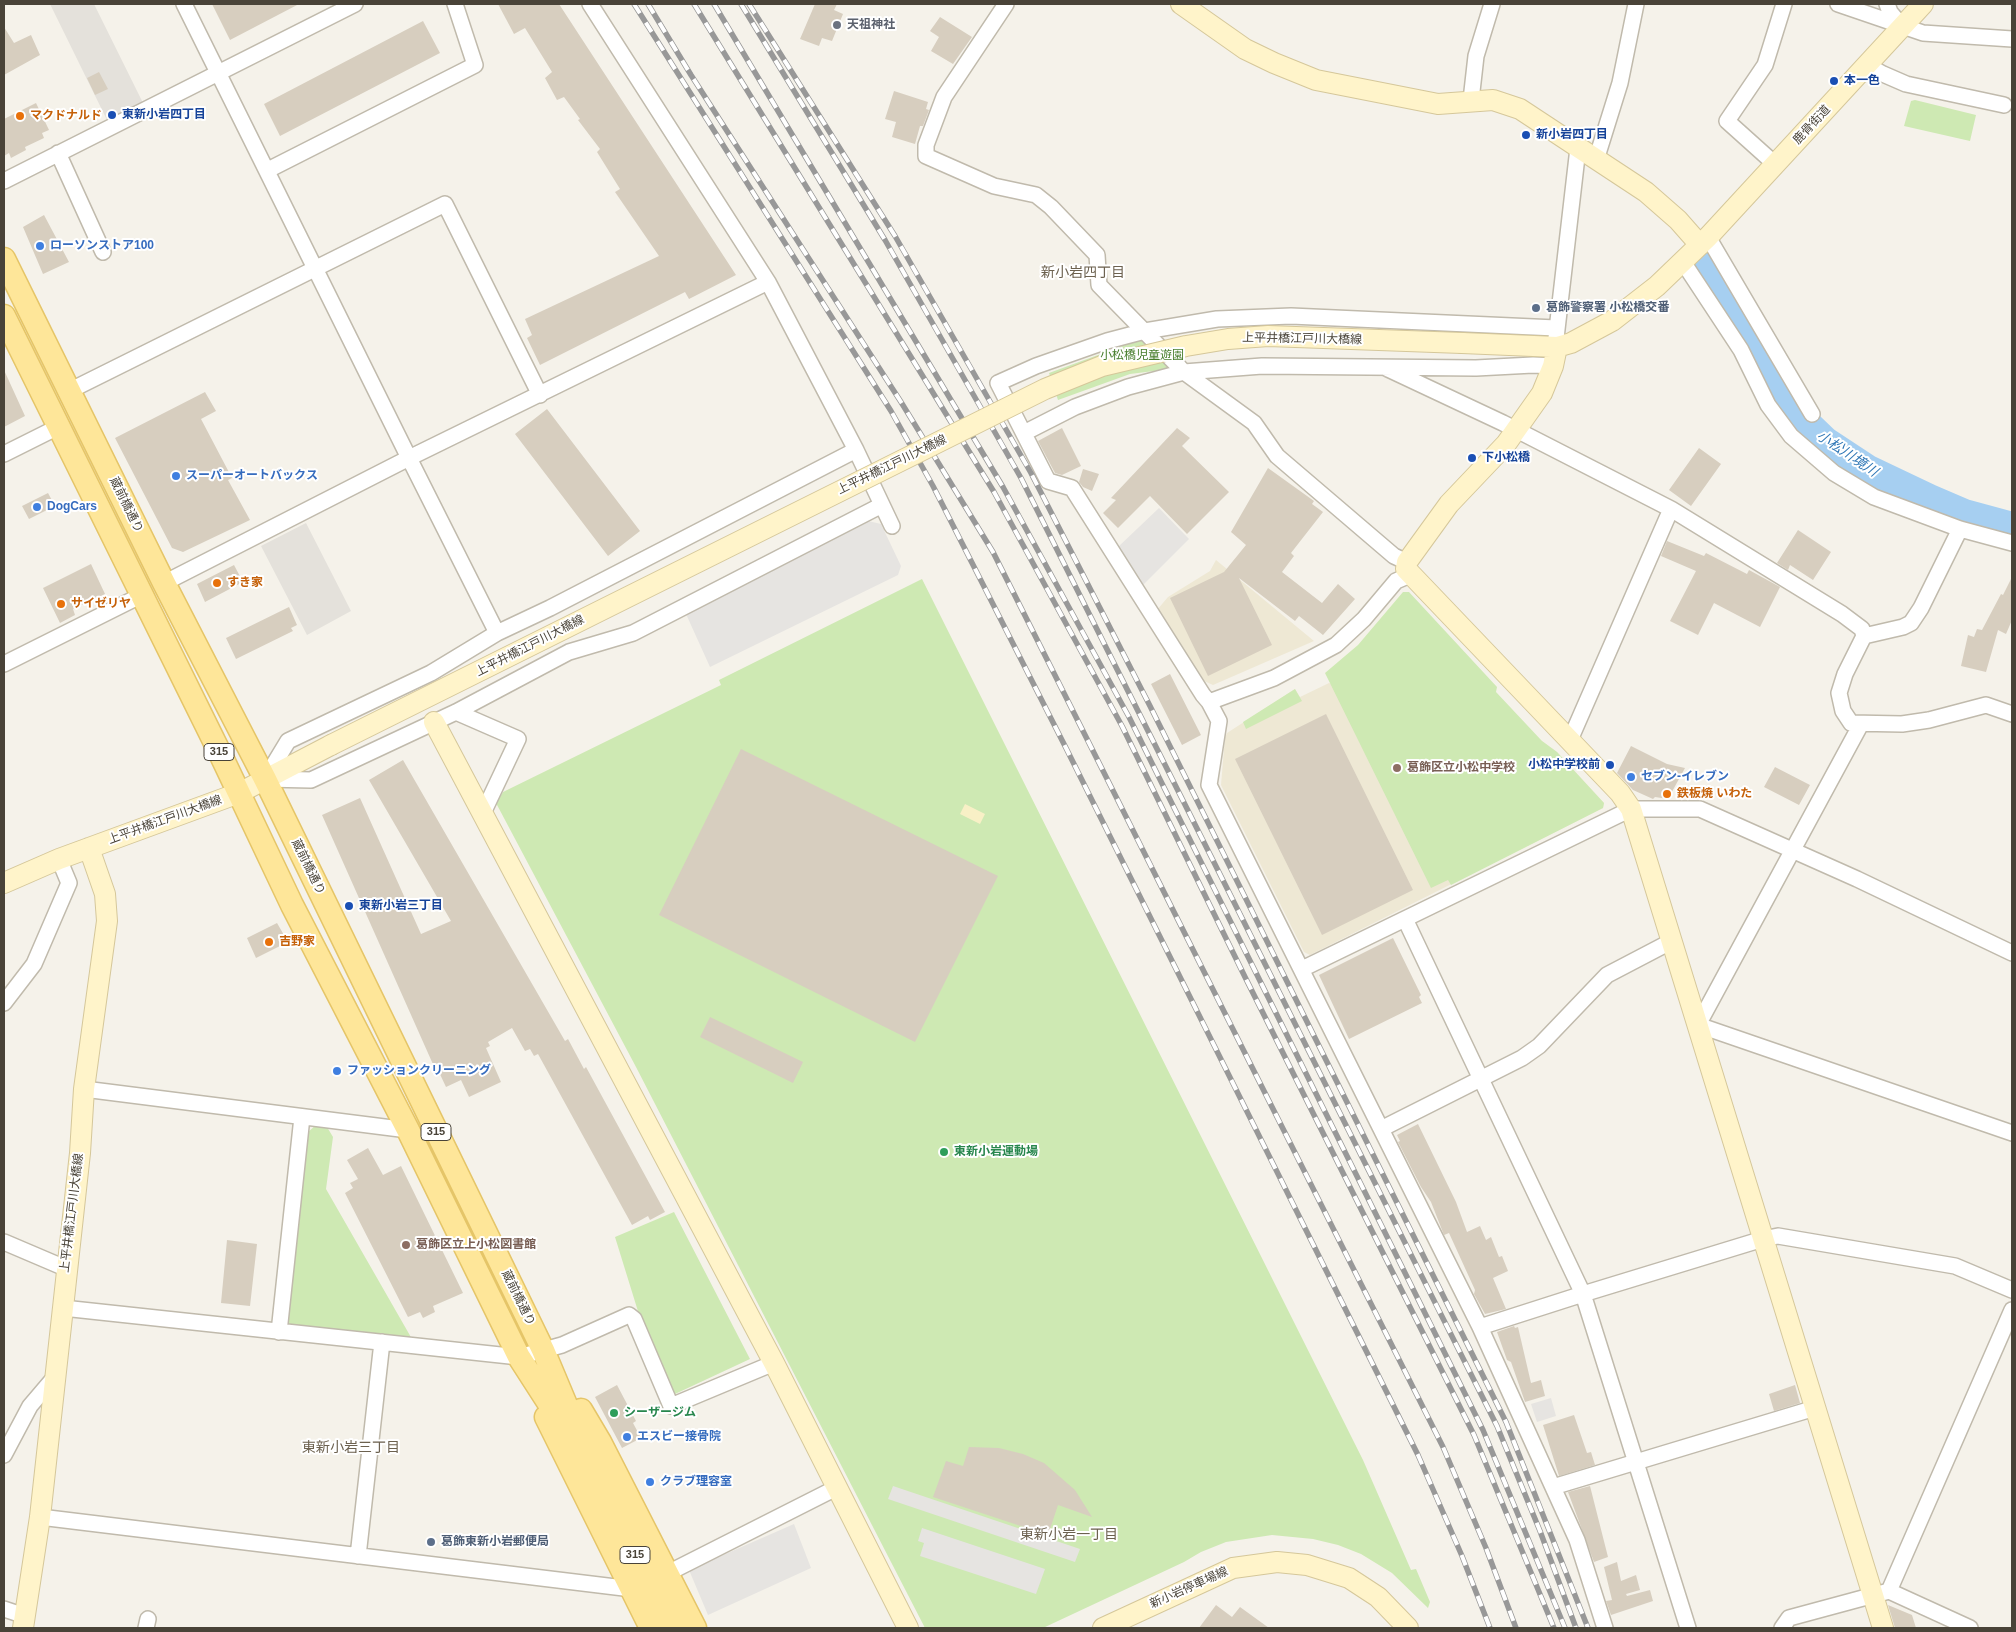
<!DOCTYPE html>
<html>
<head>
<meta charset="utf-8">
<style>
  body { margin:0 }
  #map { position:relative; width:2016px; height:1632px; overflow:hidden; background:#f5f2ea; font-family:Arial,sans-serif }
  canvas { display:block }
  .frame { position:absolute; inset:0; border:5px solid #494338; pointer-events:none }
</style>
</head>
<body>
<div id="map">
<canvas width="2016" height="1632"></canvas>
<div class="frame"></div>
</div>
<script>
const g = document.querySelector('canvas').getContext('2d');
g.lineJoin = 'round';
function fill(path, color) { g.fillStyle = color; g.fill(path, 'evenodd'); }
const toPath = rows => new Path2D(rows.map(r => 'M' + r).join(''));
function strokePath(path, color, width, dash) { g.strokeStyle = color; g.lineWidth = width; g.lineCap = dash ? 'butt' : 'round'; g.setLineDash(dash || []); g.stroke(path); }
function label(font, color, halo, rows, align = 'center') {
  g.font = font + ' Arial,"Noto Sans JP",sans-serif'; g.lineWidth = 4; g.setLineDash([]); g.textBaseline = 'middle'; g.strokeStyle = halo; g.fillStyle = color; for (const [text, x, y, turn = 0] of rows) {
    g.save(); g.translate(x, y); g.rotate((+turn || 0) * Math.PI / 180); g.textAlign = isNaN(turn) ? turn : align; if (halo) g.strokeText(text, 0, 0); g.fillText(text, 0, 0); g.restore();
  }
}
fill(toPath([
  [50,4,94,4,143,103,107,120],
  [306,523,351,611,307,635,261,546]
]), '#e4e1db');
fill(toPath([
  [1216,560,1314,641,1213,685,1202,680,1157,610,1168,597,1210,571],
  [1329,683,1542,741,1557,752,1604,803,1603,808,1310,955,1304,952,1221,785,1225,737,1227,733,1295,689,1300,697]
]), '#eee8d4');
fill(toPath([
  [1915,100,1976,115,1970,141,1904,126,1911,101],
  [1147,337,1178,368,1130,374,1058,400,1049,373],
  [922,579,1363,1460,1411,1570,1416,1569,1430,1602,1428,1608,1392,1573,1361,1554,1338,1545,1313,1539,1272,1535,1226,1542,1201,1552,1184,1562,1043,1628,925,1628,636,1067,496,803,503,792,721,685,719,680],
  [1403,592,1409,592,1497,687,1496,692,1542,741,1557,752,1604,803,1603,808,1451,885,1448,880,1431,888,1325,673,1358,645],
  [1295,689,1302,701,1246,729,1243,722],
  [316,1125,327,1127,333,1137,326,1189,412,1339,282,1330,307,1133],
  [674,1212,750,1359,675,1394,641,1321,615,1237]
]), '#cee9b3');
fill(toPath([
  [965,804,985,814,980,824,960,814]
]), '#f8f0c6');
fill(toPath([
  [1159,508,1189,539,1141,587,1118,547],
  [868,521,881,524,901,566,898,575,710,667,686,614],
  [1551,1398,1556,1416,1537,1422,1531,1404],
  [893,1486,1080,1549,1075,1562,888,1499],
  [794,1524,811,1568,708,1615,689,1570],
  [922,1528,1045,1569,1036,1594,920,1556,924,1543,918,1541]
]), '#e6e4e1');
strokePath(toPath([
  [1706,262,1783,396,1799,418,1824,442,1868,471,1929,500,1964,515,2012,528]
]), '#a6cff1', 32);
fill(toPath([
  [212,4,299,4,230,40],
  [498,4,559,4,736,275,689,299,685,292,540,365,527,338,532,335,525,319,659,256,615,192,620,189,597,152,600,149,578,120,580,119,564,97,557,100,545,78,552,72,525,28,514,34],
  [815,4,837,4,834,10,843,14,832,41,822,38,819,46,800,39],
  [940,17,972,37,953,64,931,51,939,37,930,31],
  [423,21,440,53,280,136,264,104],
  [4,27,14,43,31,35,40,55,4,75],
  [99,72,108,89,95,95,87,78],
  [894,91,928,102,926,109,929,110,923,126,920,126,915,144,892,137,896,122,885,119],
  [36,103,49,130,42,133,44,138,25,147,26,150,11,158,9,153,4,156,4,119],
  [44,215,69,262,43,274,23,227],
  [4,370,25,416,4,427],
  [205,392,216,411,201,419,232,478,228,480,250,520,183,552,172,548,115,438],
  [547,409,640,531,608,556,515,434],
  [1062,428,1081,466,1062,475,1055,473,1038,441],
  [1177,428,1190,438,1182,446,1229,492,1187,534,1150,496,1118,528,1103,513,1116,500,1111,498],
  [1699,448,1721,464,1691,506,1669,490],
  [1268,468,1314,501,1312,504,1323,512,1291,553,1294,556,1282,572,1322,603,1338,584,1355,599,1323,635,1299,616,1295,621,1239,578,1272,645,1208,676,1170,598,1224,572,1246,545,1231,532],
  [1083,469,1099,474,1092,491,1083,487,1079,482],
  [48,493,55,506,29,519,22,506],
  [1798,530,1831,552,1813,580,1790,565,1788,570,1777,563],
  [1667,541,1704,556,1706,553,1747,574,1749,570,1780,587,1760,627,1714,603,1698,635,1670,621,1696,571,1661,556],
  [91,564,105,594,73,609,75,615,60,623,43,588],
  [234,565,243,582,205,602,197,584],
  [2012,577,2012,620,2006,634,1998,630,1986,672,1961,666,1968,635,1974,637,1977,629,1982,630,2001,594,2003,595],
  [289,607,297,625,291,628,293,631,236,659,226,638],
  [1170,674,1201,735,1182,745,1151,684],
  [1326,714,1413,890,1322,935,1235,759],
  [1631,746,1667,764,1685,768,1668,799,1655,797,1653,799,1633,790,1617,773],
  [741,749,998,876,915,1042,659,915],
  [403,760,565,1041,568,1039,584,1069,586,1067,665,1212,650,1220,648,1216,632,1225,538,1054,534,1056,530,1049,525,1051,512,1028,488,1042,490,1046,486,1048,501,1082,469,1097,461,1080,446,1087,438,1070,436,1071,322,815,360,798,421,934,451,921,369,780],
  [1775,767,1810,785,1799,805,1764,787],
  [277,923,288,942,256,958,247,938],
  [1393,938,1421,995,1419,997,1422,1003,1349,1039,1319,975],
  [710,1017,803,1062,793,1083,700,1037],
  [1418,1124,1456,1202,1467,1232,1480,1226,1486,1240,1491,1237,1499,1257,1502,1256,1508,1271,1493,1278,1506,1309,1485,1314,1474,1294,1475,1290,1449,1233,1444,1235,1431,1202,1421,1187,1398,1142,1400,1141,1397,1135],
  [368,1148,383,1175,401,1166,463,1293,433,1306,435,1312,423,1318,420,1312,408,1317,345,1193,353,1188,350,1183,358,1179,347,1160],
  [227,1240,257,1244,250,1306,221,1303],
  [1514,1326,1515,1328,1518,1327,1531,1383,1541,1380,1545,1396,1525,1402,1511,1362,1507,1360,1497,1332],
  [617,1385,636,1421,633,1423,641,1438,622,1448,595,1397],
  [1795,1385,1800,1403,1774,1411,1769,1394],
  [1574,1415,1587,1453,1591,1452,1595,1465,1559,1476,1543,1425],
  [969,1447,999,1448,1023,1454,1044,1463,1075,1490,1092,1517,1058,1505,1048,1535,933,1497,946,1461,963,1466],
  [1590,1486,1608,1557,1594,1562,1568,1492],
  [1617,1562,1621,1581,1636,1575,1640,1590,1626,1594,1627,1596,1650,1590,1653,1601,1611,1615,1606,1601,1612,1600,1604,1567],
  [1216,1605,1232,1617,1240,1607,1269,1628,1199,1628],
  [1888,1605,1912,1615,1916,1628,1895,1628]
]), '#d7cebf');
const street = toPath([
  [184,4,409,458,768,282],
  [590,4,768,282,856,450,892,526],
  [1006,4,944,97,926,145,926,156,994,186,1036,195,1051,207,1097,255,1099,285,1184,372,1254,423,1277,456,1394,556,1407,562],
  [1838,4,1923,33,2012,39],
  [1887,4,1890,12,1901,25],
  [1867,65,1883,74,1906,84,2004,105],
  [1471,100,1476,56,1492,4],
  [58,153,103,252],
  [1596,160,1620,83,1636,4],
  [1776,165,1727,121,1765,65,1784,4],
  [268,170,475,65,455,4],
  [4,181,355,4],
  [1708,237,1812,414],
  [1683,262,1741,350,1768,405,1791,436,1834,473,1874,497,1960,529,2012,543],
  [1556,338,1578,148],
  [1386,368,1503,423,1671,509,1842,614,1862,629,1864,636,1845,674,1839,693,1843,711,1851,723,1902,724,1929,720,1986,705,2012,714],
  [69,391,445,204,540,395],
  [1024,433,1075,407,1128,387,1184,372,1262,366,1476,368,1533,365,1553,366],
  [856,450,550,608,497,633,431,673,288,741,265,779,311,780,456,712,569,652,633,633,882,505],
  [4,454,58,427],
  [1410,575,1396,581,1364,619,1336,645,1274,678,1209,702,1219,721,1209,785,1480,1327,1577,1540,1605,1628],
  [164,583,409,458,497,633],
  [1864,636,1903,627,1911,623,1921,608,1960,529],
  [4,664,142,595],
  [1209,702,1203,695,1072,488,1048,481,998,383,1036,366,1107,341,1145,331,1217,319,1291,316,1556,328],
  [456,712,518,739,483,813],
  [1861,724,1698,1025,2012,1133],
  [1570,740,1671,509],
  [1405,919,1583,1294,1480,1327],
  [1302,969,1631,809,1700,809,1857,879,2012,953],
  [4,1003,34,964,69,883,59,859],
  [84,1089,408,1130],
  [1381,1129,1522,1058,1539,1046,1607,975,1672,941],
  [4,1242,65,1268],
  [63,1308,519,1357,562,1345,629,1315,634,1319,671,1406,774,1363],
  [279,1332,302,1117],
  [4,1455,30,1406,53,1379],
  [1553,1487,1815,1408],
  [40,1517,632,1589],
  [358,1556,382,1342],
  [668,1573,836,1488],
  [1889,1591,2012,1310],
  [4,1609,25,1616],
  [146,1628,148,1619],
  [1688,1628,1583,1294,1763,1239,1778,1236,1955,1266,2012,1290],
  [1782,1628,1789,1618,1889,1591,1970,1628]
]);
const secondary = toPath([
  [1181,4,1245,49,1274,63,1316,80,1438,104,1493,100,1520,109,1646,192,1678,220,1700,245],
  [1462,343,1557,347,1571,343,1612,321,1657,286,1708,237,1923,4],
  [1557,347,1553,366,1542,393,1506,444,1449,504,1407,562,1406,569,1620,793,1631,809,1883,1628],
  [434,722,774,1363,908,1628],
  [4,883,59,859,239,793,331,745],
  [23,1628,40,1517,80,1153,84,1089,107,921,105,894,89,848],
  [1103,1628,1233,1568,1277,1562,1307,1565,1349,1578,1378,1597,1408,1628]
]);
const primary = toPath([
  [4,259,164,583,265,779,543,1350,598,1481,672,1628],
  [4,316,218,749,292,905,408,1130,519,1357,566,1430],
  [581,1410,600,1442,695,1628],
  [546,1417,651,1628]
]);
strokePath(street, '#c0baac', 18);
strokePath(secondary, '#d5c79a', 22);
strokePath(primary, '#e5c568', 25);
strokePath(street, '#fff', 15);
strokePath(secondary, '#fff4ca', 20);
strokePath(primary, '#fee699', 22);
const rail = toPath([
  [634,4,891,411,933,486,1067,750,1418,1455,1462,1556,1490,1628],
  [648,4,691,75,901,402,993,552,1443,1447,1486,1548,1516,1628],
  [694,4,994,492,1122,726,1245,977,1474,1435,1554,1628],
  [714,4,1003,487,1129,717,1483,1430,1565,1628],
  [741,4,885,240,1021,478,1497,1426,1540,1531,1576,1628],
  [749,4,895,236,1031,473,1150,706,1506,1422,1588,1628]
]);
strokePath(rail, '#989898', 5.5);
strokePath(rail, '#fff', 4, [11]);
const secondaryBridge = toPath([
  [331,745,1045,389,1102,366,1186,346,1228,339,1268,336,1462,343]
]);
strokePath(secondaryBridge, '#d5c79a', 22, []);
strokePath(secondaryBridge, '#fff4ca', 20);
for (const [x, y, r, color] of [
  [837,25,5,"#6b7280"],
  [1834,81,5,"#1a4fb4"],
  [112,115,5,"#1a4fb4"],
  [20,116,5,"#e8710a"],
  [1526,135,5,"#1a4fb4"],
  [40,246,5,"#3f7fe0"],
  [1536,308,5,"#5c6f8a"],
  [1472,458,5,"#1a4fb4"],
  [176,476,5,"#3f7fe0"],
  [37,507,5,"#3f7fe0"],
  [217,583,5,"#e8710a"],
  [61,604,5,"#e8710a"],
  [1610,765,5,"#1a4fb4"],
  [1397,768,5,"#8d6e63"],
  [1631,777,5,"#3f7fe0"],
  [1667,794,5,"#e8710a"],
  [349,906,5,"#1a4fb4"],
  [269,942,5,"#e8710a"],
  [337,1071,5,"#3f7fe0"],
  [944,1152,5,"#2e9e5b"],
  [406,1245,5,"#8d6e63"],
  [614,1413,5,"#2e9e5b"],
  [627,1437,5,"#3f7fe0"],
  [650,1482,5,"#3f7fe0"],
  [431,1542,5,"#5c6f8a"]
]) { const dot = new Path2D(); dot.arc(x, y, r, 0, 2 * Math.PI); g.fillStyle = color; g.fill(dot); strokePath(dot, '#fff', 2); }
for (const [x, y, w] of [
  [219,752,30],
  [436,1132,30],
  [635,1555,30]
]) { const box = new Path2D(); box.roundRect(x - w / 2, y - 8.5, w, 17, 4); g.fillStyle = '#fff'; g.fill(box); strokePath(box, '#494338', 1); }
label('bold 11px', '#494338', null, [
  ["315",219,752],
  ["315",436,1132],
  ["315",635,1555]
]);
label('bold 12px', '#5b616d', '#fff', [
  ["天祖神社",847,25]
], 'left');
label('bold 12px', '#164399', '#fff', [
  ["本一色",1844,81],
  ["東新小岩四丁目",122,115],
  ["新小岩四丁目",1536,135],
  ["下小松橋",1482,458],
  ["小松中学校前",1600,765,"right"],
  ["東新小岩三丁目",359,906]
], 'left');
label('bold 12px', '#c56008', '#fff', [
  ["マクドナルド",30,116],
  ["すき家",227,583],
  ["サイゼリヤ",71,604],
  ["鉄板焼 いわた",1677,794],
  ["吉野家",279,942]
], 'left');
label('12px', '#494338', '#fff', [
  ["鹿骨街道",1812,125,-47],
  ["上平井橋江戸川大橋線",1302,339,1],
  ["上平井橋江戸川大橋線",892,465,-26],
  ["蔵前橋通り",126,505,64],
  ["上平井橋江戸川大橋線",530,646,-27],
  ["上平井橋江戸川大橋線",165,820,-20],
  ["蔵前橋通り",308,867,64],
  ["上平井橋江戸川大橋線",72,1213,-83],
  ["蔵前橋通り",518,1298,64],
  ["新小岩停車場線",1189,1588,-24]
]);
label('bold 12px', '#366cbe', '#fff', [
  ["ローソンストア100",50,246],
  ["スーパーオートバックス",186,476],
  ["DogCars",47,507],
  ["セブン-イレブン",1641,777],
  ["ファッションクリーニング",347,1071],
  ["エスビー接骨院",637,1437],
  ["クラブ理容室",660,1482]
], 'left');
label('bold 12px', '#4e5e75', '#fff', [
  ["葛飾警察署 小松橋交番",1546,308],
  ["葛飾東新小岩郵便局",441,1542]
], 'left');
label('12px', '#457c2a', '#fff', [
  ["小松橋児童遊園",1142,356]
]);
label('bold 12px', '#785e54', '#fff', [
  ["葛飾区立小松中学校",1407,768],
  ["葛飾区立上小松図書館",416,1245]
], 'left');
label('bold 12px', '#27864d', '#fff', [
  ["東新小岩運動場",954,1152],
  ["シーザージム",624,1413]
], 'left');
label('14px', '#6c614f', '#fff', [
  ["新小岩四丁目",1083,273],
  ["東新小岩三丁目",351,1448],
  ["東新小岩一丁目",1069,1535]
]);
label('italic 14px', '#2f77b6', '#fff', [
  ["小松川境川",1847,454,34]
]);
</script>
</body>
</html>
